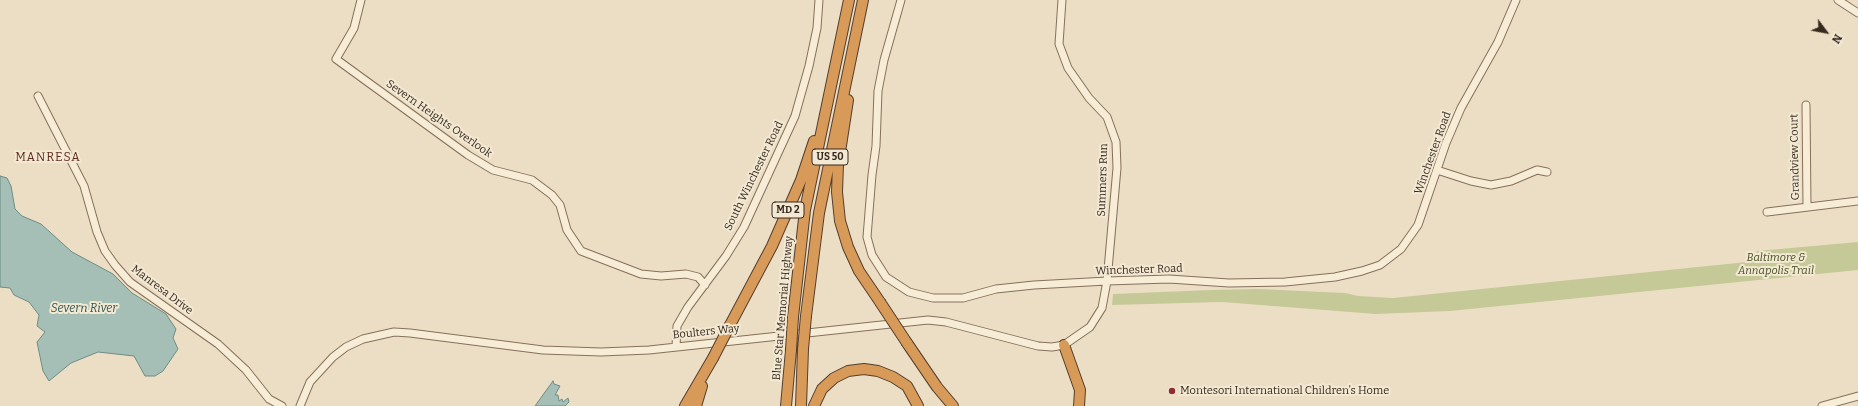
<!DOCTYPE html>
<html>
<head>
<meta charset="utf-8">
<style>
  body { margin:0 }
  #map { position:relative; width:1858px; height:406px; overflow:hidden; background:#ecdec4; font-family:Bitter,serif }
  canvas { display:block }
  .north { position:absolute; left:1806px; top:12px; width:40px; height:40px; -webkit-text-stroke:3px #f3e9d3; paint-order:stroke; rotate:122deg; font-size:11px; font-weight:700; line-height:16px; text-align:center; color:#36291e }
  .north::after { content:''; display:block; margin:auto; width:14px; height:18px; background:#36291e; clip-path:polygon(50% 0,100% 100%,50% 72%,0 100%) }
</style>
</head>
<body>
<div id="map">
<canvas width="1858" height="406"></canvas>
<div class="north">N</div>
</div>
<script>
const g = document.querySelector('canvas').getContext('2d');
g.lineJoin = 'round';
function fill(path, color) { g.fillStyle = color; g.fill(path, 'evenodd'); }
const toPath = rows => new Path2D(rows.map(r => 'M' + r).join(''));
function strokePath(path, color, width, dash) { g.strokeStyle = color; g.lineWidth = width; g.lineCap = dash ? 'butt' : 'round'; g.setLineDash(dash || []); g.stroke(path); }
function label(font, color, halo, rows, align = 'center') {
  g.font = font + ' Bitter,serif'; g.lineWidth = 4; g.setLineDash([]); g.textBaseline = 'middle'; g.strokeStyle = halo; g.fillStyle = color; for (const [text, x, y, turn = 0] of rows) {
    g.save(); g.translate(x, y); g.rotate((+turn || 0) * Math.PI / 180); g.textAlign = isNaN(turn) ? turn : align; if (halo) g.strokeText(text, 0, 0); g.fillText(text, 0, 0); g.restore();
  }
}
fill(toPath([
  [1858,242,1858,270,1450,311,1376,314,1222,302,1112,305,1113,294,1211,290,1258,289,1345,293,1358,296,1393,298,1757,261,1757,251]
]), '#c5c998');
const water = toPath([
  [0,176,7,178,11,186,15,209,22,216,41,224,72,252,113,274,132,293,166,314,176,329,173,338,178,349,163,371,155,376,145,376,134,356,98,352,71,363,49,381,43,371,37,342,45,332,37,326,39,315,29,302,14,295,10,288,0,287,0,176],
  [553,381,554,384,560,386,555,395,558,395,559,401,562,399,563,402,568,398,569,402,565,406,535,406,553,381]
]);
fill(water, '#a5bfb6');
strokePath(water, '#6d8c83', 1);
const minor = toPath([
  [361,0,354,28,336,59,468,155,493,170,532,180,552,195,560,205,567,230,581,251,641,274,661,276,686,274,698,277,705,285],
  [901,0,884,60,878,91,876,146,872,175,867,237,872,255,886,277,909,292,933,298,963,298,996,289,1034,285,1107,281,1169,279,1229,283,1285,282,1335,277,1362,271,1380,265,1401,249,1418,225,1446,143,1461,108,1498,42,1516,0],
  [1838,0,1858,13],
  [38,96,84,186,97,232,105,251,115,265,130,282,218,344,246,370,269,399,282,406],
  [1806,105,1807,207],
  [1437,170,1471,181,1491,185,1511,181,1537,170,1547,172],
  [1767,212,1858,201],
  [676,347,677,326,688,307,726,256,744,227,795,116,809,66,817,28,819,0],
  [300,406,310,382,333,357,346,347,363,339,394,332,410,333,543,350,601,352,649,350,928,320,946,322,1038,346,1052,347,1064,345,1090,327,1102,308,1107,281,1117,168,1116,142,1107,117,1089,98,1068,68,1059,44,1062,0],
  [1822,406,1858,396]
]);
const highway = toPath([
  [848,100,838,165,837,192,840,221,848,247,859,271,880,302],
  [806,316,819,213,863,0],
  [793,317,805,210,849,0],
  [730,325,772,246,801,180,814,141],
  [907,343,937,387,953,406],
  [1064,345,1080,390,1079,406],
  [685,406,713,358],
  [696,406,702,386],
  [786,406,791,350],
  [801,406,803,349],
  [814,406,822,389,834,378,848,371,864,369,878,371,893,377,907,386,918,406]
]);
strokePath(minor, '#85705b', 9);
strokePath(highway, '#533e2f', 12);
strokePath(minor, '#f7ecd6', 7);
strokePath(highway, '#d79a58', 10);
const highwayBridge = toPath([
  [880,302,907,343],
  [803,349,806,316],
  [791,350,793,317],
  [713,358,730,325]
]);
strokePath(highwayBridge, '#533e2f', 12, []);
strokePath(highwayBridge, '#d79a58', 10);
for (const [x, y, r, color] of [
  [1172,391,4,"#912e33"]
]) { const dot = new Path2D(); dot.arc(x, y, r, 0, 2 * Math.PI); g.fillStyle = color; g.fill(dot); strokePath(dot, '#f3e9d3', 1.5); }
for (const [x, y, w] of [
  [830,157,36],
  [788,210,32]
]) { const box = new Path2D(); box.roundRect(x - w / 2, y - 8, w, 16, 3); g.fillStyle = '#f3e9d3'; g.fill(box); strokePath(box, '#36291e', 1); }
label('bold 10px', '#36291e', null, [
  ["US 50",830,157],
  ["MD 2",788,210]
]);
label('11px', '#36291e', '#f3e9d3', [
  ["Severn Heights Overlook",439,119,35],
  ["Winchester Road",1433,153,-70],
  ["Grandview Court",1795,157,-91],
  ["South Winchester Road",754,176,-64],
  ["Summers Run",1103,180,-88],
  ["Winchester Road",1139,270,-2],
  ["Manresa Drive",162,290,37],
  ["Blue Star Memorial Highway",783,308,-85],
  ["Boulters Way",706,332,-6]
]);
label('italic 11px', '#485126', '#f3e9d3', [
  ["Baltimore &",1776,258],
  ["Annapolis Trail",1776,271]
]);
label('11px', '#36291e', '#f3e9d3', [
  ["Montesori International Children's Home",1180,391]
], 'left');
g.letterSpacing = '1px';
label('12px', '#602b20', '#f3e9d3', [
  ["MANRESA",48,158]
]);
g.letterSpacing = '0px';
label('italic 12px', '#2e5551', '#f3e9d3', [
  ["Severn River",84,309]
]);
</script>
</body>
</html>
